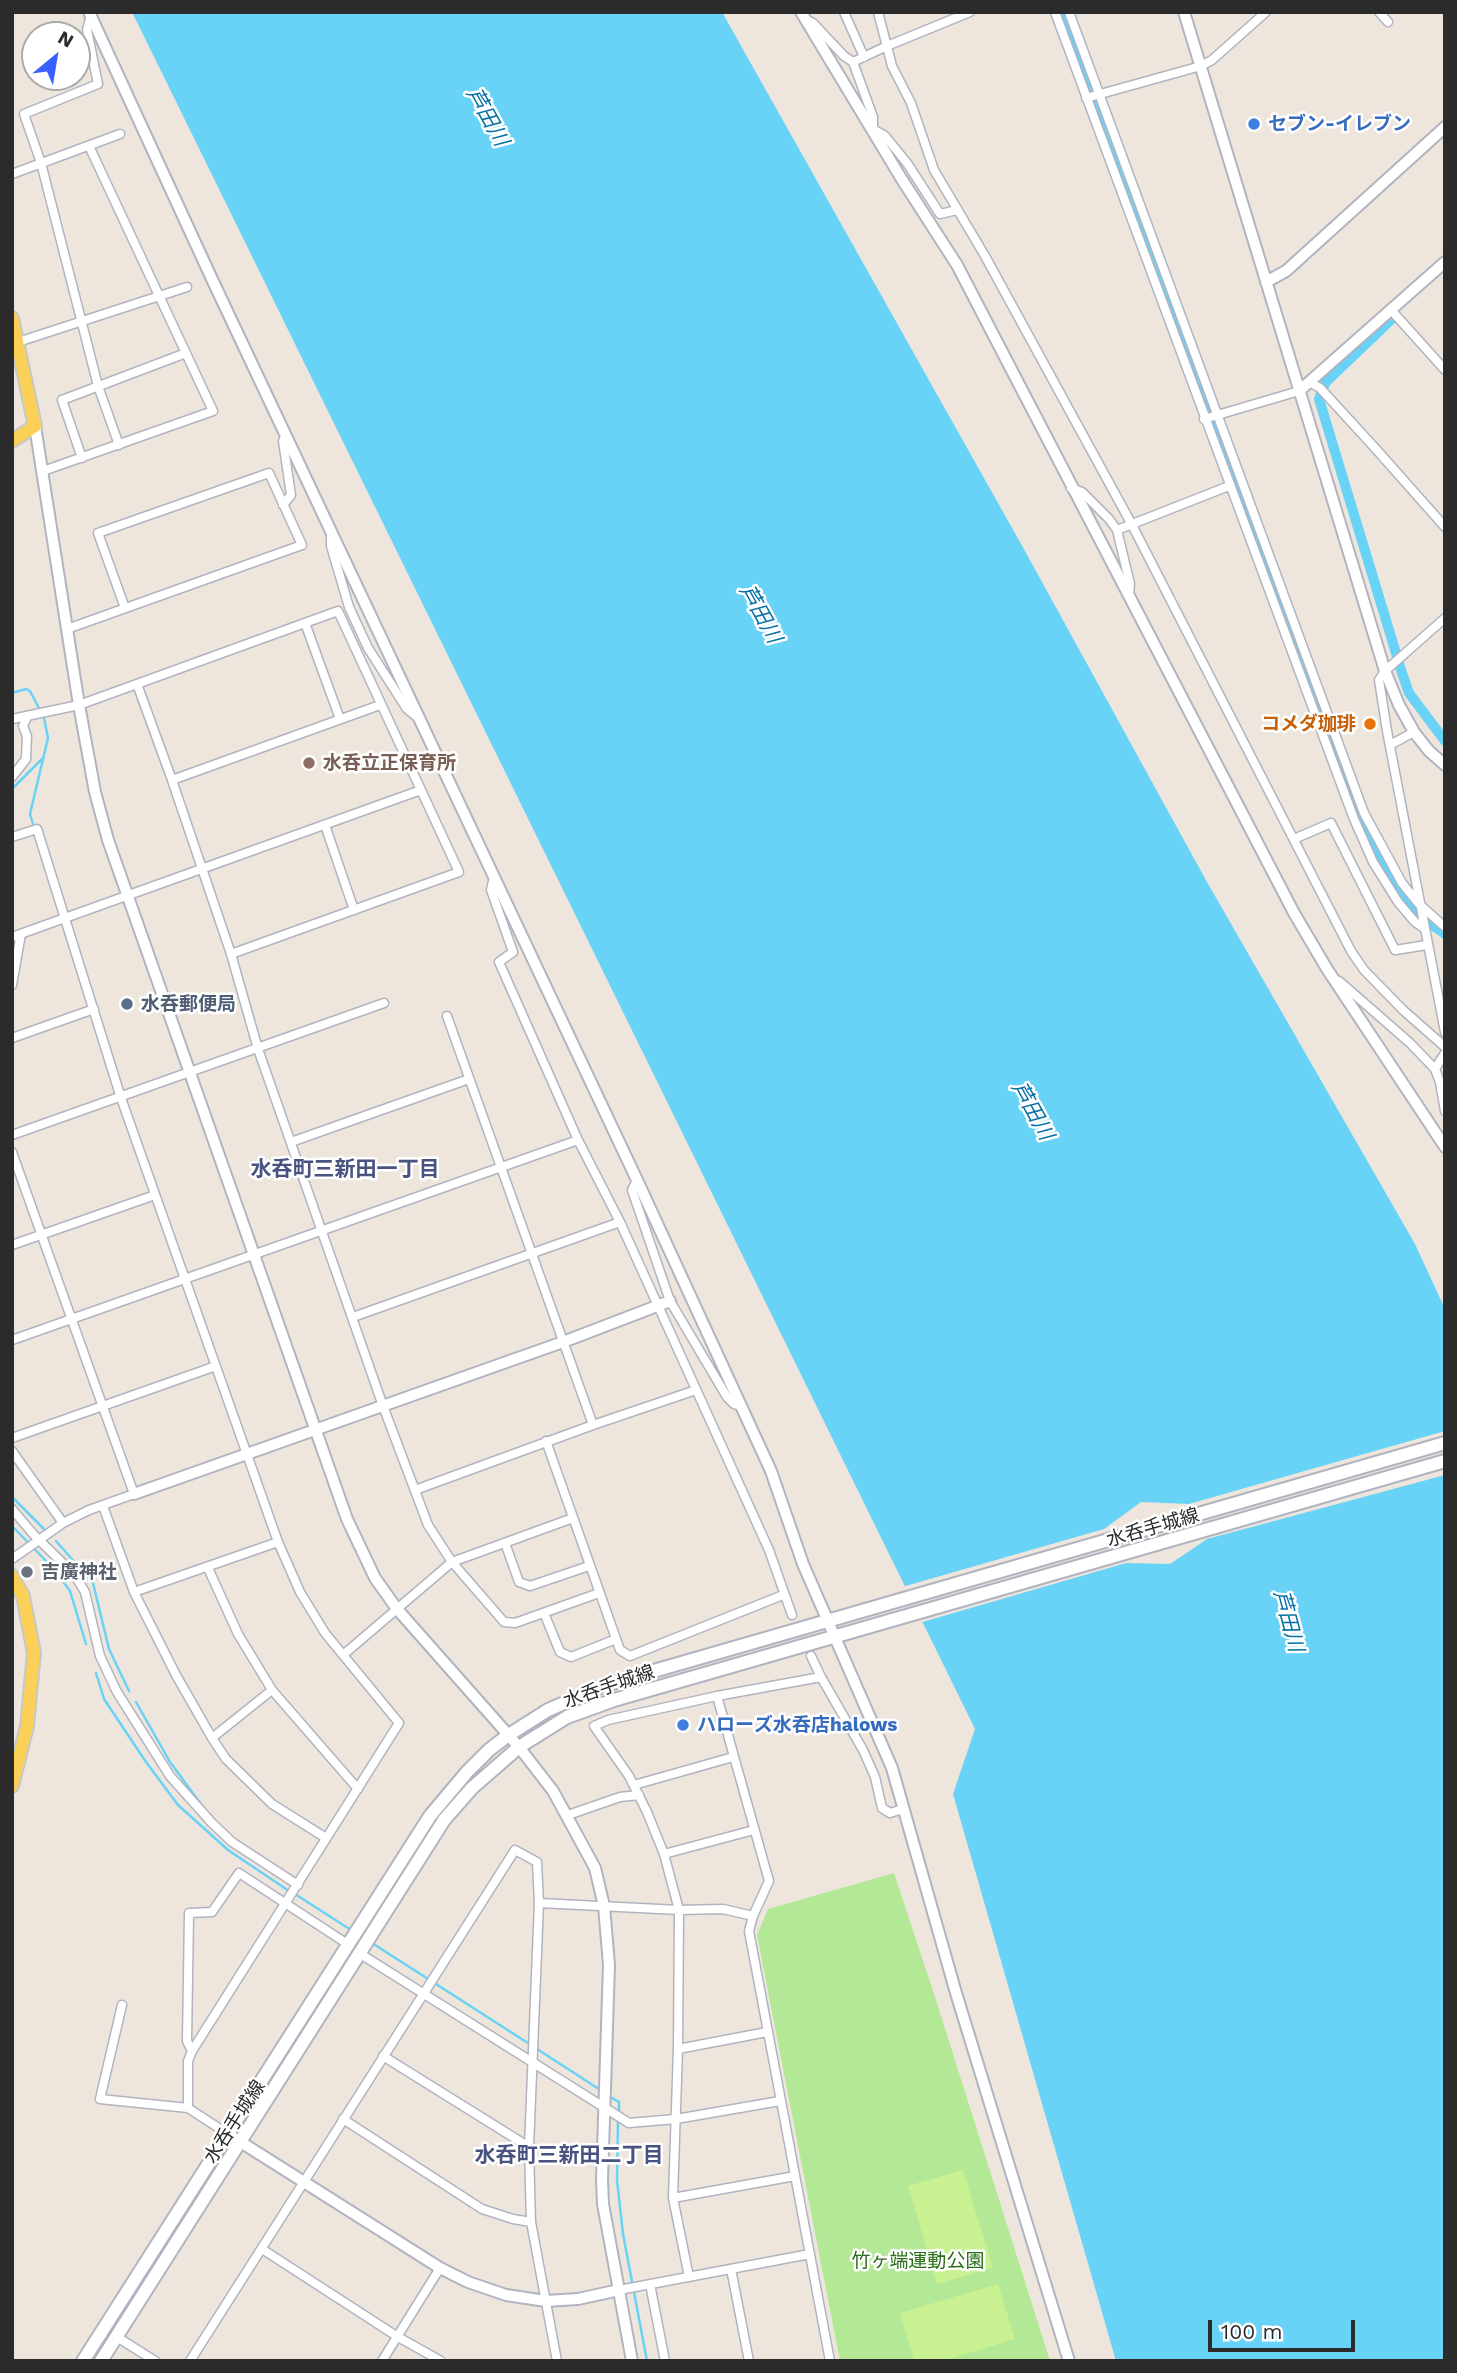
<!DOCTYPE html>
<html>
<head>
<meta charset="utf-8">
<style>
  body { margin:0 }
  #map { position:relative; width:1457px; height:2373px; overflow:hidden; background:#eee6dd; font-family:"Work Sans",sans-serif }
  canvas { display:block }
  .frame { position:absolute; inset:0; border:14px solid #2b2b2b; pointer-events:none }
  .north { position:absolute; left:21px; top:21px; width:70px; height:70px; box-sizing:border-box; background:#fff; border:2px solid #aaa; border-radius:50%; rotate:30deg; font-size:19px; font-weight:700; line-height:28px; text-align:center; color:#2b2b2b }
  .north::after { content:''; display:block; margin:auto; width:24px; height:32px; background:#3961ff; clip-path:polygon(50% 0,100% 100%,50% 72%,0 100%) }
  .scale { position:absolute; left:1208px; top:2320px; width:147px; height:32px; box-sizing:border-box; border:4px solid #2b2b2b; border-top:0; padding-left:9px; font-size:21px; line-height:24px; white-space:nowrap; color:#2b2b2b; -webkit-text-stroke:5px #fff; paint-order:stroke }
</style>
</head>
<body>
<div id="map">
<canvas width="1457" height="2373"></canvas>
<div class="frame"></div>
<div class="north">N</div>
<div class="scale">100 m</div>
</div>
<script>
const g = document.querySelector('canvas').getContext('2d');
g.lineJoin = 'round';
function fill(path, color) { g.fillStyle = color; g.fill(path, 'evenodd'); }
const toPath = rows => new Path2D(rows.map(r => 'M' + r).join(''));
function strokePath(path, color, width, dash) { g.strokeStyle = color; g.lineWidth = width; g.lineCap = dash ? 'butt' : 'round'; g.setLineDash(dash || []); g.stroke(path); }
function label(font, color, halo, rows, align = 'center') {
  g.font = font + ' "Work Sans","Noto Sans JP",sans-serif'; g.lineWidth = 5; g.setLineDash([]); g.textBaseline = 'middle'; g.strokeStyle = halo; g.fillStyle = color; for (const [text, x, y, turn = 0] of rows) {
    g.save(); g.translate(x, y); g.rotate((+turn || 0) * Math.PI / 180); g.textAlign = isNaN(turn) ? turn : align; if (halo) g.strokeText(text, 0, 0); g.fillText(text, 0, 0); g.restore();
  }
}
fill(toPath([
  [894,1873,936,2000,1050,2361,840,2361,757,1935,768,1909]
]), '#b3e896');
fill(toPath([
  [963,2170,993,2268,937,2284,908,2186],
  [998,2284,1015,2339,942,2361,914,2361,900,2313]
]), '#c9f091');
fill(toPath([
  [132,12,722,12,1025,551,1207,882,1415,1244,1445,1309,1445,2361,1116,2361,953,1794,975,1729]
]), '#69d3f7');
fill(toPath([
  [1445,1431,1445,1475,1207,1539,1170,1564,1126,1563,919,1623,902,1587,1104,1529,1141,1502,1189,1504]
]), '#eee6dd');
strokePath(toPath([
  [12,693,26,689,30,691,44,718,48,738,30,814,33,824],
  [12,789,42,759],
  [12,1497,44,1529],
  [12,1526,53,1568,70,1591,86,1644],
  [56,1541,93,1583,109,1649,129,1691],
  [96,1673,104,1699,146,1762,178,1805,228,1850,289,1891],
  [136,1702,170,1762,206,1811],
  [295,1894,351,1930],
  [372,1943,531,2045],
  [537,2049,602,2091],
  [607,2095,619,2102,619,2113],
  [618,2120,617,2180,623,2234,647,2361]
]), '#69d3f7', 2.5);
strokePath(toPath([
  [1061,12,1358,814,1377,858,1402,897,1422,918,1445,934],
  [1392,319,1325,383,1319,399,1402,673,1409,693,1445,741]
]), '#69d3f7', 10);
const minor = toPath([
  [844,12,864,57],
  [878,12,892,66,911,103,934,170,985,256,1131,523,1351,951,1364,970,1403,1010,1445,1047],
  [1055,12,1354,819,1373,862,1398,902,1414,921,1425,929],
  [1069,12,1364,813,1402,883,1419,904,1445,927],
  [1379,12,1388,22],
  [91,15,87,30,98,84,24,114,41,163,98,386,119,445],
  [807,20,813,23,844,56,853,62],
  [1086,98,1201,66,1212,60,1266,12],
  [12,174,120,134],
  [957,210,940,214,907,163,885,136,873,129,873,117,853,62,887,46,970,12],
  [1392,311,1445,370],
  [18,342,187,287],
  [1311,383,1320,388,1375,448,1445,527],
  [1204,419,1299,391],
  [82,458,62,400,186,353],
  [43,471,213,411,89,146],
  [1071,488,1082,492,1109,519,1117,530,1130,584,1129,595],
  [283,505,291,495,283,441,286,435],
  [1117,530,1229,486],
  [331,534,331,546,349,607,368,648,407,709,418,718],
  [1445,618,1385,671,1379,680,1387,731,1445,1032],
  [305,623,340,719],
  [67,629,302,545,269,473,98,533,125,608],
  [137,684,172,780],
  [380,705,172,780,231,954,258,1049,383,1406,428,1525,452,1562,504,1622,515,1623,599,1593],
  [12,719,79,705,338,611,459,872,231,954],
  [1390,745,1414,732],
  [12,777,26,759,27,736,23,726,27,717],
  [325,825,354,910],
  [12,837,37,829,121,1098,278,1542,300,1592,325,1633,399,1723,192,2051,188,2061,188,2108,228,2134],
  [1294,839,1331,823,1395,950,1427,945],
  [494,877,491,890,513,952,499,962,578,1140,620,1222,769,1550,792,1615],
  [12,937,421,790],
  [1339,981,1410,1043,1435,1069],
  [12,985,21,934],
  [447,1016,593,1425],
  [12,1038,94,1009],
  [1445,1053,1435,1069,1440,1082,1445,1111],
  [12,1135,384,1003],
  [291,1142,469,1079],
  [12,1152,134,1494,89,1510,63,1523,12,1559],
  [637,1180,632,1190,670,1301,727,1397,734,1404,742,1406],
  [12,1245,155,1195],
  [353,1317,620,1222],
  [12,1340,578,1140],
  [12,1438,216,1366],
  [546,1441,620,1650,630,1656,783,1595],
  [12,1451,63,1523],
  [415,1490,593,1425,696,1390],
  [103,1506,134,1592,176,1675,212,1738,272,1690,238,1634,208,1568],
  [12,1509,34,1535,74,1574,85,1592,100,1656,117,1692,170,1776,212,1823,232,1842,298,1885],
  [505,1543,519,1582,530,1586,589,1566],
  [134,1592,278,1542],
  [544,1613,560,1652,571,1657,616,1639],
  [343,1655,452,1562,573,1518],
  [811,1656,821,1677],
  [272,1690,358,1789],
  [717,1696,769,1881,753,1916,749,1931,830,2361],
  [212,1738,226,1759,272,1804,326,1838],
  [634,1785,733,1757],
  [568,1815,620,1797,639,1795],
  [664,1854,754,1830],
  [359,1953,629,2123,676,2119,780,2101],
  [122,2005,100,2099,188,2108],
  [767,2032,678,2049,679,1910,664,1854,647,1812,629,1776,594,1726,608,1720,717,1696,821,1677,863,1750,875,1777,882,1808,890,1813,903,1809],
  [678,2049,673,2198,689,2277],
  [192,2051,187,2041,189,1913,212,1912,239,1873,349,1945],
  [383,2056,529,2147],
  [343,2119,482,2209,513,2219,531,2222],
  [673,2198,795,2176],
  [262,2249,398,2337,441,2361],
  [731,2269,749,2361],
  [650,2284,665,2361],
  [619,2290,810,2254],
  [117,2337,155,2361],
  [190,2361,515,1850,537,1862,539,1903],
  [382,2361,440,2268],
  [557,2361,531,2222,529,2147,539,1903,679,1910,723,1909,753,1916]
]);
const tertiary = toPath([
  [89,12,211,277,637,1180,771,1471,803,1564,892,1768,956,1993,1069,2361],
  [801,12,901,178,957,265,1294,913,1327,969,1445,1147],
  [1184,12,1385,671,1399,705,1414,732,1429,751,1445,765],
  [1266,282,1286,271,1445,127],
  [1299,391,1445,262],
  [35,426,79,705,95,792,108,840,347,1519,375,1578,397,1609,519,1747,553,1791,595,1868,604,1906,609,1965,602,2180,603,2204,632,2361],
  [134,1494,563,1342,670,1301],
  [228,2134,440,2268,468,2282,506,2295,546,2301,578,2299,619,2290]
]);
const secondary = toPath([
  [83,2361,430,1816,467,1772,489,1750,507,1736,548,1710,605,1685,1445,1443],
  [101,2361,444,1820,472,1788,519,1747,567,1717,614,1700,1445,1461]
]);
const primary = toPath([
  [12,318,35,426,12,441],
  [12,1576,23,1596,34,1653,27,1726,12,1786]
]);
strokePath(minor, '#b1b4c0', 11);
strokePath(tertiary, '#b1b4c0', 14);
strokePath(secondary, '#b1b4c0', 16);
strokePath(primary, '#c8c8c8', 16);
strokePath(minor, '#fff', 8);
strokePath(tertiary, '#fff', 10);
strokePath(secondary, '#fff', 12);
strokePath(primary, '#fad156', 12);
for (const [x, y, r, color] of [
  [1254,124,7,"#3f7fe0"],
  [1370,724,7,"#e8710a"],
  [309,763,7,"#8d6e63"],
  [127,1004,7,"#5c6f8a"],
  [27,1572,7,"#6b7280"],
  [683,1725,7,"#3f7fe0"]
]) { const dot = new Path2D(); dot.arc(x, y, r, 0, 2 * Math.PI); g.fillStyle = color; g.fill(dot); strokePath(dot, '#fff', 2.5); }
label('bold 19px', '#366cbe', '#fff', [
  ["セブン-イレブン",1268,124],
  ["ハローズ水呑店halows",697,1725]
], 'left');
label('bold 19px', '#c56008', '#fff', [
  ["コメダ珈琲",1356,724]
], 'right');
label('bold 19px', '#785e54', '#fff', [
  ["水呑立正保育所",323,763]
], 'left');
label('bold 19px', '#4e5e75', '#fff', [
  ["水呑郵便局",141,1004]
], 'left');
label('19px', '#2b2b2b', '#fff', [
  ["水呑手城線",1153,1528,-16],
  ["水呑手城線",609,1687,-19],
  ["水呑手城線",235,2122,-57]
]);
label('bold 19px', '#5b616d', '#fff', [
  ["吉廣神社",41,1572]
], 'left');
label('19px', '#296e16', '#fff', [
  ["竹ヶ端運動公園",918,2261]
]);
label('italic 21px', '#0571a6', '#fff', [
  ["芦田川",487,117,61],
  ["芦田川",760,614,61],
  ["芦田川",1032,1111,61],
  ["芦田川",1288,1621,75]
]);
label('bold 21px', '#485380', '#fff', [
  ["水呑町三新田一丁目",345,1170],
  ["水呑町三新田二丁目",569,2156]
]);
</script>
</body>
</html>
